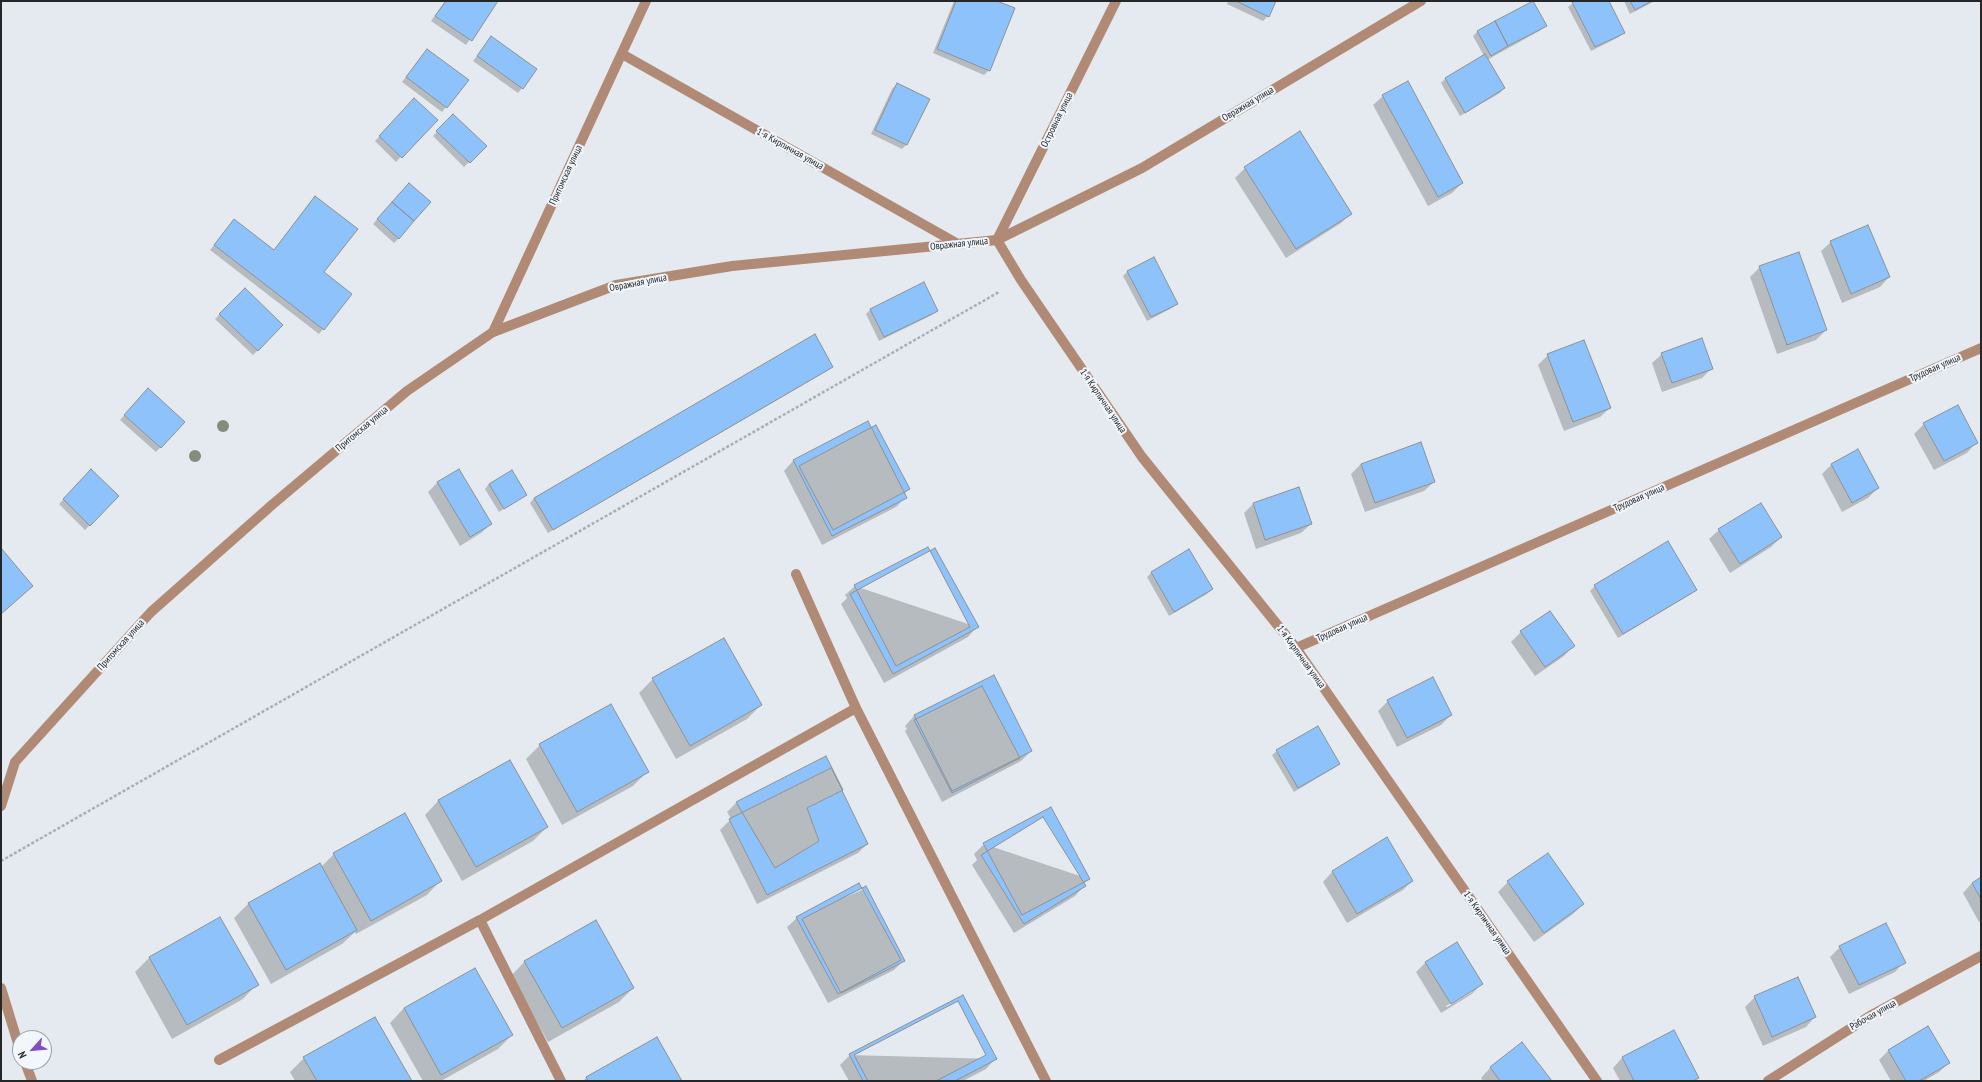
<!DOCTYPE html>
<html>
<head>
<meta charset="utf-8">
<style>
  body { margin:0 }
  #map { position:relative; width:1982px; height:1082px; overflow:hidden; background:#e4eaf0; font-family:"PT Sans Narrow",sans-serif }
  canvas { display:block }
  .frame { position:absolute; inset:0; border:2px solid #242628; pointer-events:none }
  .north { position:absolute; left:12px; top:1030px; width:40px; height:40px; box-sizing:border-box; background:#f1f7fd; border:1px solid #9fa3a8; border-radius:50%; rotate:243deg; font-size:11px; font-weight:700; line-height:16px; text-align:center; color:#242628 }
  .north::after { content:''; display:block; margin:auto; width:14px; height:18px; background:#834cc3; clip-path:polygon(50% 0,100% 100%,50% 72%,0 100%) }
</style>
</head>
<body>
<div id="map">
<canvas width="1982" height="1082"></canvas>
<div class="frame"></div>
<div class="north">N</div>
</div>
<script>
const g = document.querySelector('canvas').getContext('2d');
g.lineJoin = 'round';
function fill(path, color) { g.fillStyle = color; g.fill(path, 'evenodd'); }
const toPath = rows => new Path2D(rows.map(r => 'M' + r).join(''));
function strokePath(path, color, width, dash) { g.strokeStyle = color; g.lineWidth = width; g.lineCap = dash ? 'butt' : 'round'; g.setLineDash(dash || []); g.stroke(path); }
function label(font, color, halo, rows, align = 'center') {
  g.font = font + ' "PT Sans Narrow",sans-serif'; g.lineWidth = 4; g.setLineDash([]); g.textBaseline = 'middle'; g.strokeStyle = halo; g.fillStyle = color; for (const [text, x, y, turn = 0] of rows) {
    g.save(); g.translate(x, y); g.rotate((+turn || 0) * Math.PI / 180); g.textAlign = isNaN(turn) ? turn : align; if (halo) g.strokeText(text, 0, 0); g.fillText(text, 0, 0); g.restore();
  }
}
fill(toPath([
  [445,1,497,1,466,45,431,21],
  [954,1,994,1,989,70,984,75,933,53],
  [1228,1,1275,1,1268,16,1263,21,1227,4],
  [1576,1,1608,1,1623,33,1619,37,1591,51,1568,7],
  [1624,1,1655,1,1630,14],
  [1545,26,1541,30,1487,60,1504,88,1500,93,1460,116,1441,83,1445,79,1484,56,1473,36,1478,31],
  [491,38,522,88,518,93,473,61],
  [423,54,467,80,442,112,402,82],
  [897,84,907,144,902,149,871,134,892,89],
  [1383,96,1462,183,1452,193,1428,206,1373,105],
  [414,99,436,120,396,162,375,141],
  [453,115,485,146,464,167,433,136],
  [1300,133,1351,213,1341,223,1286,258,1235,178,1245,168],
  [404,189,399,238,394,243,373,224],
  [311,202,323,272,323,329,319,334,210,250,234,220,273,251],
  [1831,242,1889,277,1880,287,1842,303,1821,251],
  [1760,267,1826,330,1816,340,1777,354,1750,277],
  [1128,271,1177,304,1172,308,1147,321,1123,276],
  [245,289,282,325,253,355,215,319],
  [870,310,937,310,932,315,879,341,866,314],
  [1662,354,1711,369,1702,378,1662,392,1652,363],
  [1548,355,1610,408,1600,417,1564,431,1538,365],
  [832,366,827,371,548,533,530,503,534,498],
  [143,394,184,422,156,452,120,420],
  [1957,406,1976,443,1967,453,1934,470,1914,434,1924,424],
  [868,423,909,489,904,494,906,497,896,507,822,545,784,471,793,461],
  [1420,443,1434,482,1424,491,1365,512,1351,474,1361,464],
  [1857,450,1878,488,1868,498,1842,512,1822,474,1831,465],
  [459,470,491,524,481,533,460,546,428,492,437,483],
  [91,471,118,496,85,530,59,504],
  [489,484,526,495,499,512,485,489],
  [1253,504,1311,524,1301,533,1256,549,1244,513],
  [1719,530,1781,537,1771,547,1730,573,1709,539],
  [1189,551,1212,589,1207,594,1169,616,1147,577,1151,573],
  [855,586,977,627,968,637,884,683,841,604,847,598,845,595],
  [1595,586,1696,590,1691,594,1618,638,1590,591],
  [1521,632,1573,646,1564,656,1535,676,1511,642],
  [993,677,1031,751,1021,761,942,802,905,731,907,729,905,726,914,716],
  [653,679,761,705,747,719,676,759,639,693],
  [1388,701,1451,715,1441,725,1397,747,1378,711],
  [540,745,647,772,633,786,562,825,526,759],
  [1277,751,1339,764,1334,768,1294,792,1272,755],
  [825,757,867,844,858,853,757,904,720,830,731,819,727,812,736,803],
  [439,800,547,827,533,841,462,881,425,815],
  [1387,839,1412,881,1403,890,1347,923,1323,882,1332,872],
  [984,844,1089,879,1083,884,1084,886,1075,896,1014,933,972,865,977,860,974,854],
  [334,854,441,880,427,895,356,934,355,932,342,944,271,984,234,918,249,903,321,867],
  [1548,854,1583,904,1573,914,1534,942,1498,892,1508,882],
  [1981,878,1981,921,1979,922,1963,893,1972,883],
  [862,890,903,961,894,970,828,1003,787,927,797,918],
  [220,919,257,984,243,999,172,1039,135,972,149,958],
  [1840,947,1904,962,1895,972,1849,994,1830,957],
  [525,961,633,988,619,1002,548,1042,511,976],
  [1426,962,1481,984,1472,994,1441,1013,1416,972],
  [1472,990,1472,992,1447,1007,1446,1006],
  [475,969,512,1035,498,1049,441,1081,423,1081,390,1023,404,1008],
  [1755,997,1815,1017,1806,1027,1763,1046,1745,1007],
  [1674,1031,1698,1077,1694,1081,1620,1081,1613,1068,1622,1058],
  [657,1038,681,1081,583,1081,586,1078],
  [1522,1044,1550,1081,1483,1081,1481,1078,1490,1068],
  [1888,1051,1949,1063,1939,1072,1924,1081,1891,1081,1879,1060],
  [850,1055,995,1059,986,1069,963,1081,849,1081,840,1065],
  [304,1058,411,1081,295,1081,290,1072]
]), '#0003');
const building = toPath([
  [446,1,498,1,472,41,435,16,446,1],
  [956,1,997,1,1015,8,990,71,937,49,956,1],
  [1236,1,1276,1,1269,17,1236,1],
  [1533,1,1547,26,1508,46,1495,21,1533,1],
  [1574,1,1609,1,1625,33,1595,47,1572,2,1574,1],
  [1630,1,1652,1,1635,10,1630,1],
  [1495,21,1508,46,1491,56,1477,31,1495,21],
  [491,36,537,69,523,89,477,56,491,36],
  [427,49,469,80,447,108,406,77,427,49],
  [1485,54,1505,88,1465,113,1445,78,1485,54],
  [1408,81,1463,183,1438,197,1382,95,1408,81],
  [897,83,930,99,907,145,875,130,897,83],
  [414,98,438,120,402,158,379,136,414,98],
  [453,114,487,146,470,163,436,131,453,114],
  [1300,131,1352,214,1296,249,1244,167,1300,131],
  [409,183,431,202,414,221,392,202,409,183],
  [315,196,358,229,324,272,352,294,324,330,214,245,234,219,274,250,315,196],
  [392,202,414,221,399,239,377,219,392,202],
  [1868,225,1890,277,1851,294,1830,241,1868,225],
  [1799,252,1827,330,1787,345,1759,266,1799,252],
  [1154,257,1178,304,1151,317,1127,271,1154,257],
  [924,282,938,311,884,337,870,309,924,282],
  [245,288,283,325,258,351,219,314,245,288],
  [815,334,833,367,553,530,534,498,815,334],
  [1702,338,1713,369,1672,383,1661,353,1702,338],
  [1584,340,1611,408,1573,422,1547,354,1584,340],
  [148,388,185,422,161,448,124,415,148,388],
  [1958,405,1978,443,1944,461,1923,423,1958,405],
  [868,421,907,498,832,536,793,460,868,421],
  [876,425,910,489,833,530,799,466,876,425],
  [1421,442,1435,482,1375,503,1361,464,1421,442],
  [1858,449,1879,488,1852,503,1831,464,1858,449],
  [91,469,119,496,90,526,63,499,91,469],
  [459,469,492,524,470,537,437,482,459,469],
  [512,470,527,495,504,509,489,484,512,470],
  [1299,487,1312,524,1265,540,1253,503,1299,487],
  [1761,503,1782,537,1740,564,1718,529,1761,503],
  [1668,541,1697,590,1623,634,1594,585,1668,541],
  [928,547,970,627,896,666,854,585,928,547],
  [1,548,33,586,1,614,1,548],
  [935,548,979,627,893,674,850,594,935,548],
  [1189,549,1213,589,1174,612,1151,572,1189,549],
  [1550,611,1575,646,1545,667,1520,631,1550,611],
  [724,638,762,705,690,746,652,678,724,638],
  [994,675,1032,751,952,791,914,715,994,675],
  [1433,677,1452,715,1407,738,1387,700,1433,677],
  [982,686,1020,758,952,793,914,720,982,686],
  [611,704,649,772,577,812,539,744,611,704],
  [1318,726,1340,764,1298,788,1276,750,1318,726],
  [826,756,843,790,807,808,819,841,775,868,736,802,826,756],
  [510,760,548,827,476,867,438,800,510,760],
  [831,768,868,844,767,895,729,819,831,768],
  [1051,807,1090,879,1022,915,983,843,1051,807],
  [405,813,442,881,371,921,333,853,405,813],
  [1043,817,1086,886,1024,924,981,855,1043,817],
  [1387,837,1413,881,1357,914,1332,871,1387,837],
  [1548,853,1584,904,1544,933,1507,881,1548,853],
  [320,863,357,930,286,970,248,903,320,863],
  [1981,877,1981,899,1972,883,1981,877],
  [859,883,901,960,838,994,796,917,859,883],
  [866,886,905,961,841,993,802,919,866,886],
  [220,917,259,985,187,1025,149,957,220,917],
  [596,920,634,988,562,1028,524,961,596,920],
  [1886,923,1906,963,1859,985,1839,946,1886,923],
  [1457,942,1483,984,1451,1004,1425,962,1457,942],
  [475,968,513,1035,441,1075,404,1008,475,968],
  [1798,977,1816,1017,1772,1037,1754,996,1798,977],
  [963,995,997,1059,955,1081,863,1081,849,1054,963,995],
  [958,1001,986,1055,936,1081,868,1081,854,1055,958,1001],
  [375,1017,412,1081,317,1081,303,1057,375,1017],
  [1928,1026,1950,1063,1919,1081,1906,1081,1888,1050,1928,1026],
  [1674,1030,1699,1078,1693,1081,1634,1081,1622,1057,1674,1030],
  [657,1037,682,1081,588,1081,586,1077,657,1037],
  [1522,1042,1552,1081,1500,1081,1490,1067,1522,1042]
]);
fill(building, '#8ec2fa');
strokePath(building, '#8c9196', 1);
strokePath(toPath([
  [1,861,999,292]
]), '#a9aeb3', 2.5, [3, 2]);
strokePath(toPath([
  [796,574,856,708,1046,1081],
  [219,1060,480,920],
  [561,1081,480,920,856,708]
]), '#b18a76', 10);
strokePath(toPath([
  [1116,1,997,240,1021,280,1142,457,1296,648,1597,1081],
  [622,54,958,244],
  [493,332,646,1],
  [1296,648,1981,348],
  [1768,1081,1870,1016,1981,956]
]), '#b18a76', 10);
strokePath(toPath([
  [1,806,15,762,151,612,273,504,407,391,493,332,616,285,732,266,997,240,1142,168,1421,1],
  [1,988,20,1050],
  [25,1062,32,1081]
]), '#b18a76', 10);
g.fillStyle = '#858c79';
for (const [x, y] of [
  [223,426],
  [195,456]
]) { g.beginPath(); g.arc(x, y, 6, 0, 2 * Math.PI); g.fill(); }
label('10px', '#242628', '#f1f7fd', [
  ["Овражная улица",1248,104,-31],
  ["Островная улица",1057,120,-64],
  ["1-я Кирпичная улица",790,149,29],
  ["Притомская улица",566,175,-65],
  ["Овражная улица",959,244,-6],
  ["Овражная улица",638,283,-11],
  ["Трудовая улица",1935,368,-24],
  ["1-я Кирпичная улица",1103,401,56],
  ["Притомская улица",362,429,-40],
  ["Трудовая улица",1639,498,-24],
  ["Трудовая улица",1342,628,-24],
  ["Притомская улица",121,645,-48],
  ["1-я Кирпичная улица",1301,657,54],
  ["1-я Кирпичная улица",1487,923,55],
  ["Рабочая улица",1873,1015,-30]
]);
</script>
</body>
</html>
